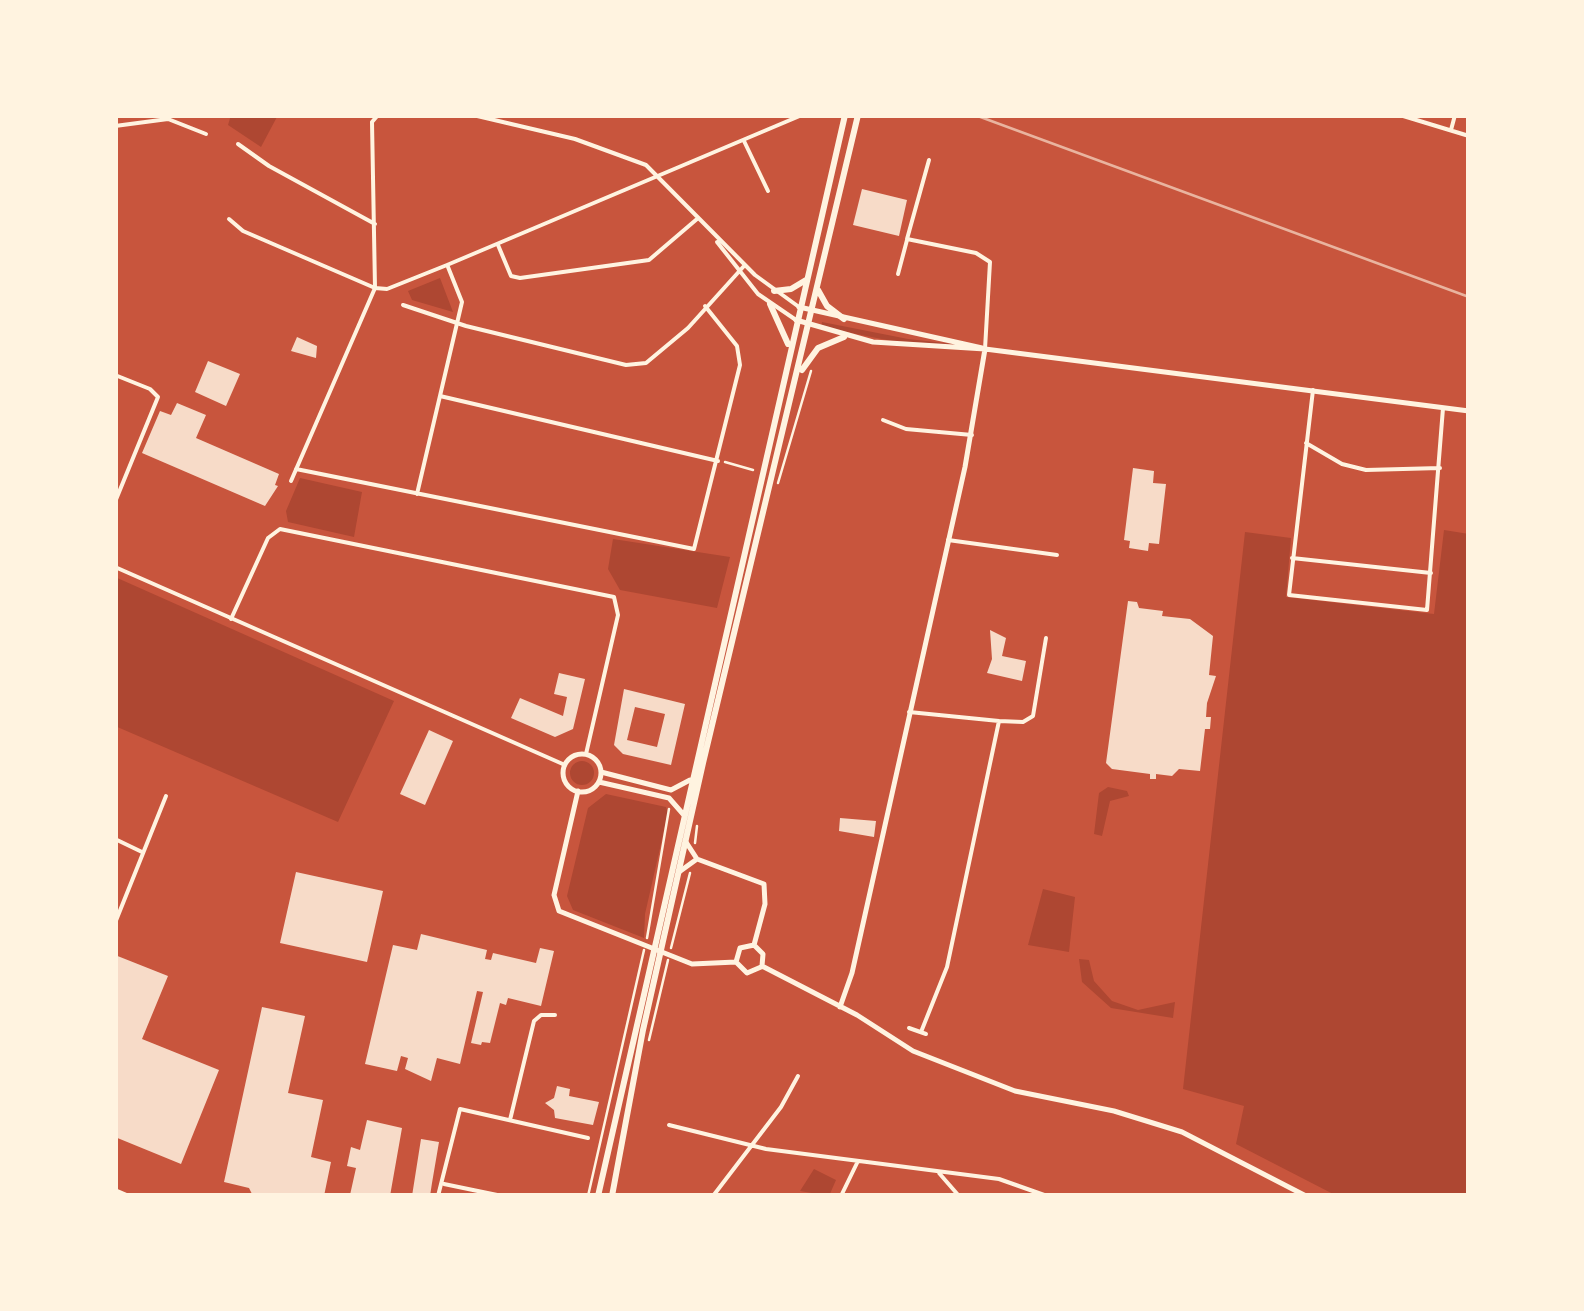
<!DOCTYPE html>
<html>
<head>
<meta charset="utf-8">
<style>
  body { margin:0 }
  #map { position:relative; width:1584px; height:1311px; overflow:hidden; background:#c8553d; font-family:Literata,serif }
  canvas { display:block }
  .frame { position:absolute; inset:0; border:118px solid #fff3e0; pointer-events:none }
</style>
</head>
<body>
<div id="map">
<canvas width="1584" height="1311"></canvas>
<div class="frame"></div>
</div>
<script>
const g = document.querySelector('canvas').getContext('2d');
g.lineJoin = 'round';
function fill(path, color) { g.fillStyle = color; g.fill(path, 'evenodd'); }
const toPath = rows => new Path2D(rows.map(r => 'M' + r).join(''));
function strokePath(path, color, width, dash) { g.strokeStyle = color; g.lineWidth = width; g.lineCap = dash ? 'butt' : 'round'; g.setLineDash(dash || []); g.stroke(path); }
fill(toPath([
  [231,115,278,115,261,147,228,125],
  [440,278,453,312,412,300,408,291],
  [822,322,908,339,962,345,892,341,821,327],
  [300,478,362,492,354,537,288,522,286,511],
  [1444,530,1469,534,1469,1196,1337,1196,1236,1144,1244,1106,1183,1089,1245,532,1291,538,1286,597,1434,614],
  [613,539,730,557,717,608,620,590,608,569],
  [115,577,394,701,338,822,115,726],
  '570 773a12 12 0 1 1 24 0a12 12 0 1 1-24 0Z',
  [1108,787,1127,791,1129,796,1110,801,1102,836,1094,834,1099,793],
  [606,794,666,807,668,813,645,914,644,938,573,910,567,896,588,808],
  [1043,889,1075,897,1069,952,1028,945],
  [1079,959,1089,960,1094,981,1112,1001,1138,1010,1175,1002,1173,1018,1111,1008,1082,982],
  [814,1169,836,1180,829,1196,800,1191]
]), '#ae4732');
fill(toPath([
  [862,189,907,200,899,236,853,225],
  [297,337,317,346,316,358,291,351],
  [208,361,240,374,226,406,195,392],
  [177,403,206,415,196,438,279,474,275,485,278,486,265,506,142,453,160,411,171,415],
  [1133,468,1154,471,1153,483,1166,484,1159,544,1149,543,1148,551,1129,548,1130,541,1124,540],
  [1128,601,1137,602,1139,608,1163,611,1162,616,1190,619,1213,636,1209,675,1216,676,1207,703,1206,717,1211,717,1210,729,1205,729,1200,771,1179,769,1172,776,1156,774,1156,779,1150,779,1150,774,1112,769,1106,763],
  [990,630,1006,638,1002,656,1026,661,1022,681,987,673,992,659],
  [559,673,585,679,573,729,555,737,511,718,520,698,563,716,567,697,554,694],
  [624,689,685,704,671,765,623,754,614,745],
  [635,707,665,714,657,747,627,740],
  [429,730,453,741,425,805,400,794],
  [840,818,876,821,874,837,839,831],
  [296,872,383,891,367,962,280,943],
  [421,934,487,950,485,959,491,960,493,953,536,963,540,948,554,951,541,1006,508,998,506,1005,500,1003,490,1043,482,1042,481,1045,471,1043,483,992,477,991,460,1064,437,1058,431,1081,405,1069,408,1058,401,1056,397,1071,365,1064,393,945,417,950],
  [115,955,168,976,142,1039,219,1070,181,1164,115,1137],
  [262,1007,305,1016,288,1093,323,1100,311,1157,331,1162,324,1196,253,1196,249,1188,224,1182],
  [557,1086,570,1089,569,1096,599,1102,593,1125,555,1118,554,1110,545,1103,554,1098],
  [367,1120,402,1128,390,1196,350,1195,356,1168,347,1166,351,1147,360,1150],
  [421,1139,439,1142,432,1183,430,1196,412,1196]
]), '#f7dbc8');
strokePath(toPath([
  [725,462,753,470],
  [778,483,811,371],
  [695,843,697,826],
  [647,938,669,809],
  [671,948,690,873],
  [649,1040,668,960],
  [588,1196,644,950]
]), '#fff3e0', 2.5);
strokePath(toPath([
  [473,115,575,139,646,165,755,275,799,307],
  [1400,115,1469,136],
  [115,126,168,119,206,134],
  [1451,130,1455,115],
  [744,141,768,191],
  [238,144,269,166,375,224],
  [929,160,907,239,976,253,990,262,985,349],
  [229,219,243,231,375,288],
  [717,242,758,294,796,320],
  [498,245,511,276,520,278,649,260,697,219],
  [898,274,907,240],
  [375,288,387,289,447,265,802,115],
  [403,305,466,326,626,365,646,363,688,328,744,266],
  [115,375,150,389,158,397,115,502],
  [1313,390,1289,595,1427,610,1443,408],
  [440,396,718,461],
  [883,420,906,429,972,435],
  [1306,443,1342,464,1366,470,1440,468],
  [296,469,694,549,740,365,737,346,705,306],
  [291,481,375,288,372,122,378,115],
  [417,494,462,302,448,267],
  [948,540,1057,555],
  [1292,558,1431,573],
  [115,567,565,765],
  [231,619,268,538,280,529,614,597,618,615,586,754],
  [909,712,999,721],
  [115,839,142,852],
  [115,923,166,796],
  [909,1028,926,1034],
  [921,1032,947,967,999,721,1023,722,1033,716,1046,638],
  [510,1120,534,1021,541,1015,555,1015],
  [669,1125,766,1149,999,1179,1047,1196],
  [939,1173,959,1196],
  [444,1184,502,1196],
  [115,1190,129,1196],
  [438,1196,460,1109,588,1138],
  [713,1196,781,1107,798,1076],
  [841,1196,858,1161]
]), '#fff3e0', 4);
strokePath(toPath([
  [799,307,982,348],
  [796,320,873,342,985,349,1469,411],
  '563 773a19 19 0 1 1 38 0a19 19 0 1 1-38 0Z',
  [601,772,671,790,690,780],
  [599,782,669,798,683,814],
  [578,791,554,895,559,911,692,964,736,962],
  [686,842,697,859,764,884,765,904,754,945],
  [679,872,697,859],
  [754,945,763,954,762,966],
  [736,962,747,973,761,967],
  [736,962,740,948,754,945],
  [762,966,857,1015,913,1051,1015,1091,1114,1111,1182,1132,1306,1196],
  [840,1007,852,973,965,467,985,349]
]), '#fff3e0', 5);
strokePath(toPath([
  [818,290,827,306,844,319],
  [774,291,791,289,806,280],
  [770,304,788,344],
  [802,370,818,348,844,337],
  [598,1196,845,115],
  [612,1196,643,1030,703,763,858,115]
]), '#fff3e0', 6);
strokePath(toPath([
  [975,115,1469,297]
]), '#e9b49f', 2.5);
</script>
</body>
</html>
